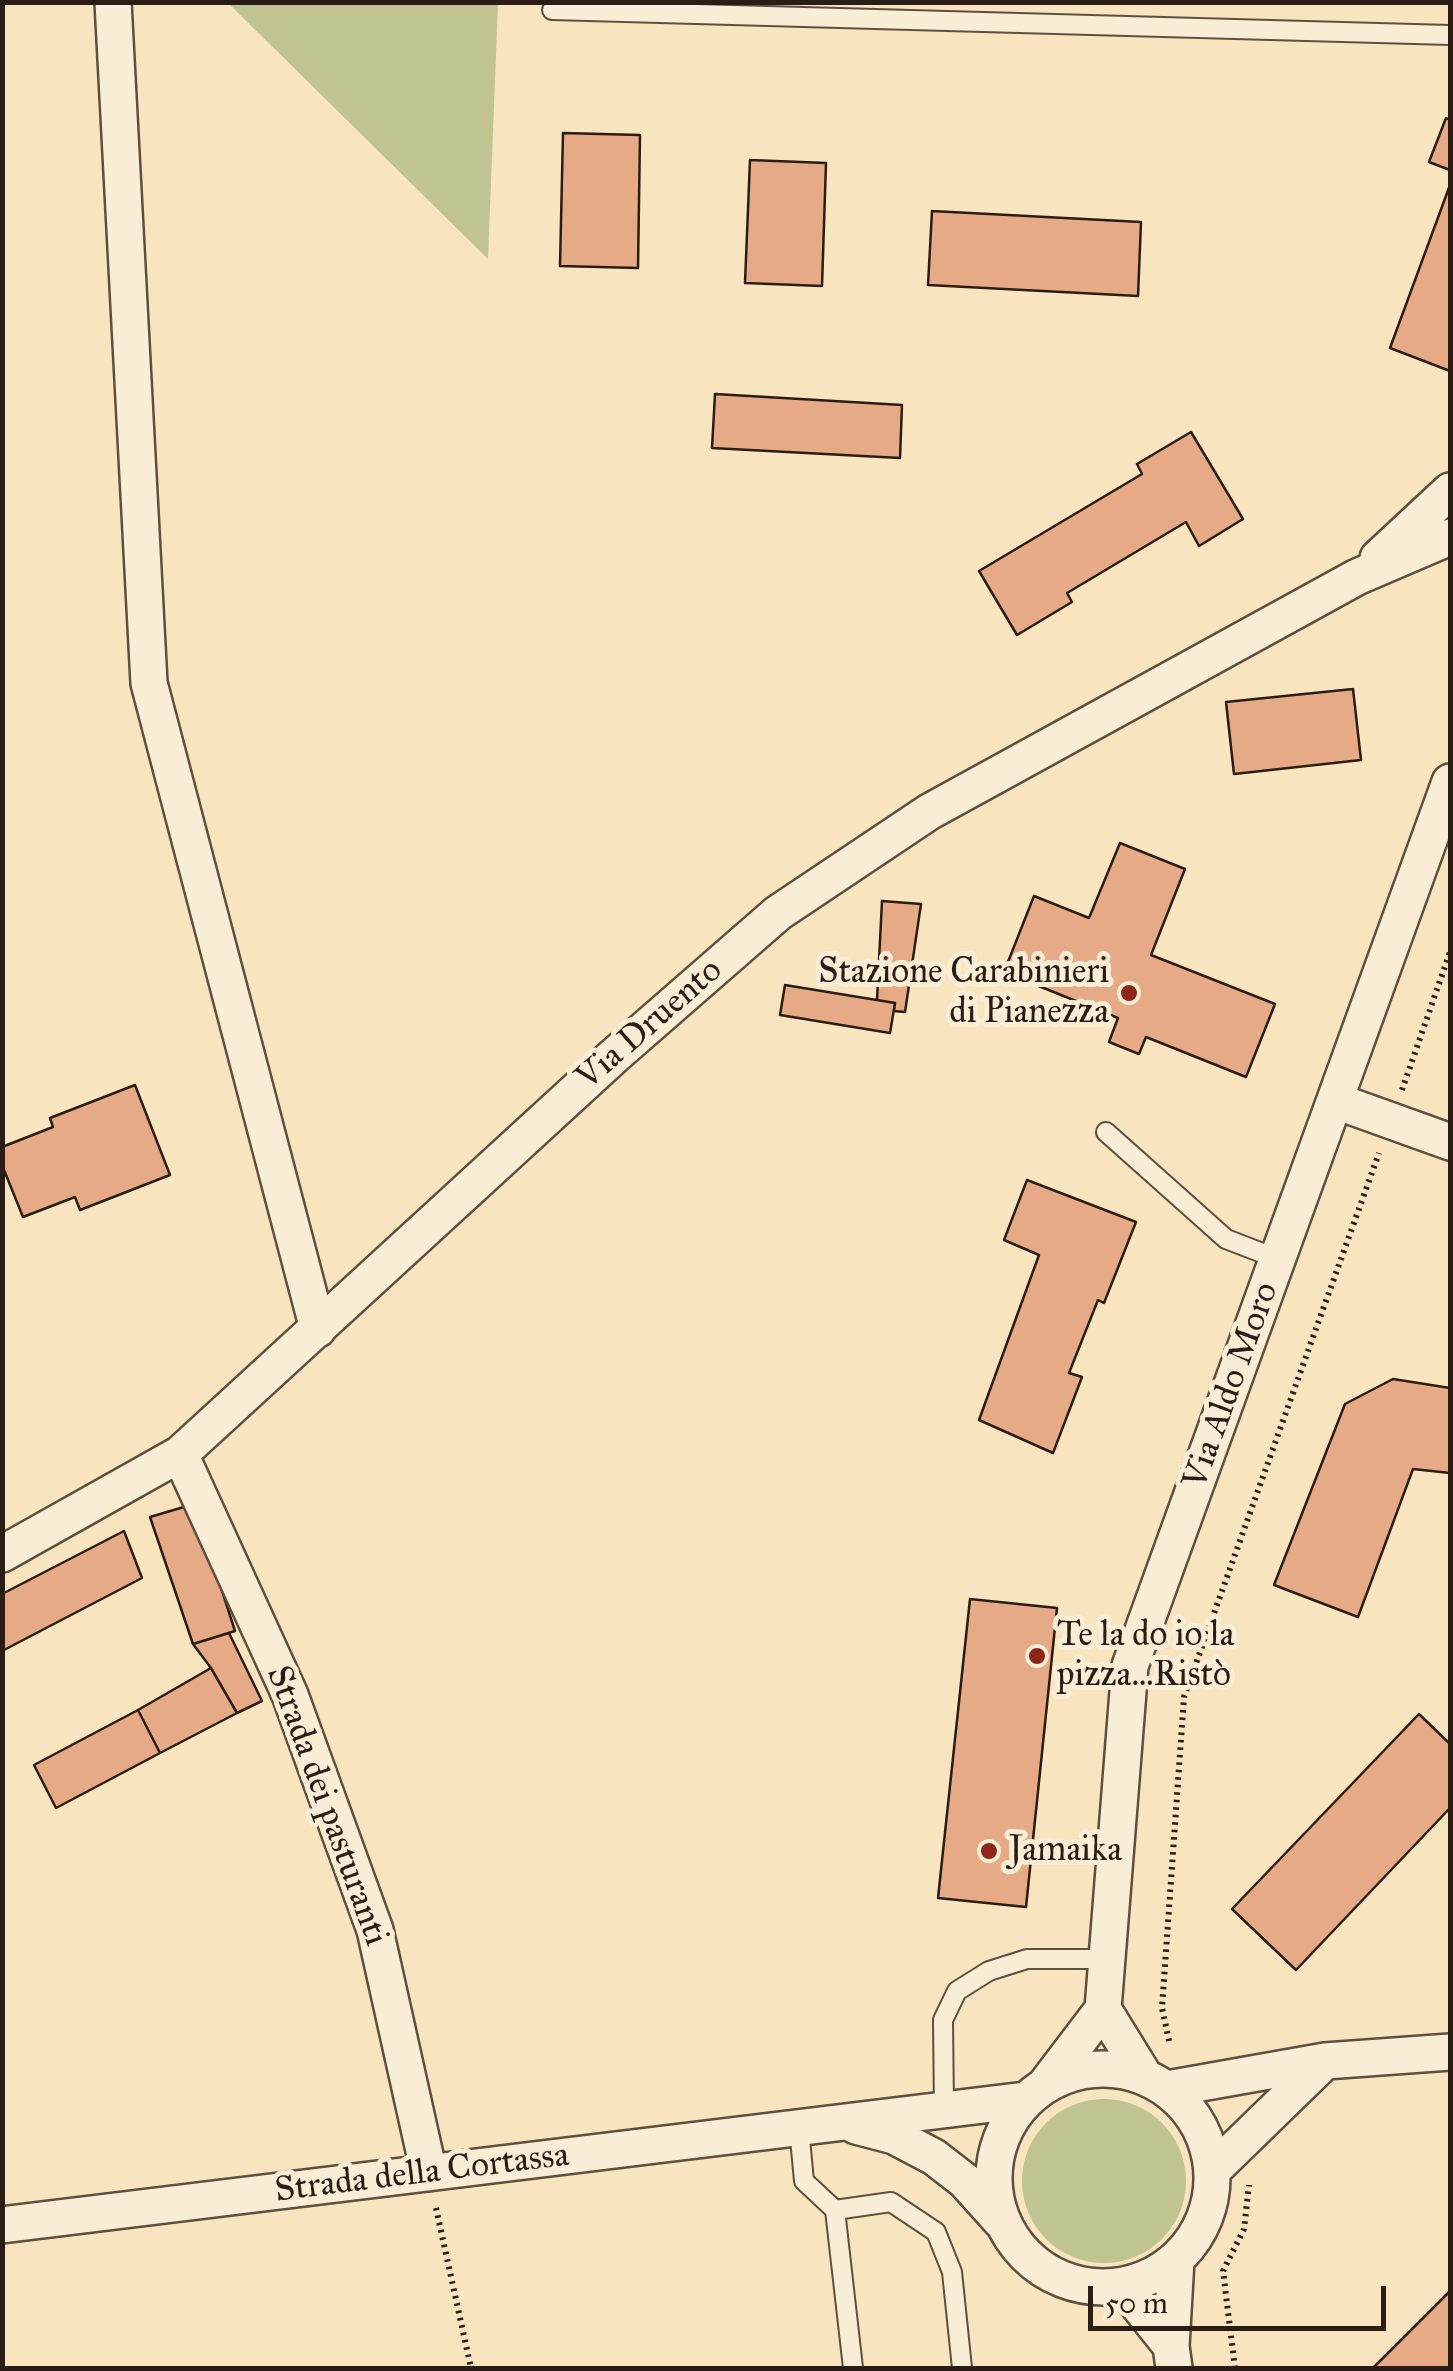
<!DOCTYPE html>
<html>
<head>
<meta charset="utf-8">
<style>
  body { margin:0 }
  #map { position:relative; width:1453px; height:2371px; overflow:hidden; background:#f8e4be; font-family:"IM FELL Great Primer",serif }
  canvas { display:block }
  .frame { position:absolute; inset:0; border:5px solid #2a1d15; pointer-events:none }
  .scale { position:absolute; left:1088px; top:2286px; width:298px; height:45px; box-sizing:border-box; border:5px solid #2a1d15; border-top:0; padding-left:12px; font-size:30px; line-height:35px; white-space:nowrap; color:#2a1d15; -webkit-text-stroke:8px #faedd5; paint-order:stroke }
</style>
</head>
<body>
<div id="map">
<canvas width="1453" height="2371"></canvas>
<div class="frame"></div>
<div class="scale">50 m</div>
</div>
<script>
const g = document.querySelector('canvas').getContext('2d');
g.lineJoin = 'round';
function fill(path, color) { g.fillStyle = color; g.fill(path, 'evenodd'); }
const toPath = rows => new Path2D(rows.map(r => 'M' + r).join(''));
function strokePath(path, color, width, dash) { g.strokeStyle = color; g.lineWidth = width; g.lineCap = dash ? 'butt' : 'round'; g.setLineDash(dash || []); g.stroke(path); }
function label(font, color, halo, rows, align = 'center') {
  g.font = font + ' "IM FELL Great Primer",serif'; g.lineWidth = 10; g.setLineDash([]); g.textBaseline = 'middle'; g.strokeStyle = halo; g.fillStyle = color; for (const [text, x, y, turn = 0] of rows) {
    g.save(); g.translate(x, y); g.rotate((+turn || 0) * Math.PI / 180); g.textAlign = isNaN(turn) ? turn : align; if (halo) g.strokeText(text, 0, 0); g.fillText(text, 0, 0); g.restore();
  }
}
fill(toPath([
  [228,3,498,3,488,259],
  '1022 2181a82 82 0 1 1 164 0a82 82 0 1 1-164 0Z'
]), '#bfc490');
const building = toPath([
  [1446,118,1450,120,1450,170,1429,162,1446,118],
  [563,133,640,135,638,268,560,266,563,133],
  [750,160,826,163,822,286,745,283,750,160],
  [1450,185,1450,371,1390,348,1450,185],
  [932,211,1141,222,1138,296,928,285,932,211],
  [715,394,902,405,900,458,712,448,715,394],
  [1191,432,1243,519,1199,546,1186,522,1067,593,1072,602,1017,635,979,571,1142,474,1137,464,1191,432],
  [1353,689,1361,760,1234,774,1226,702,1353,689],
  [1120,843,1185,869,1151,955,1275,1004,1246,1077,1146,1037,1139,1054,1109,1042,1118,1018,1004,972,1034,896,1089,918,1120,843],
  [882,901,921,904,905,1012,894,1011,895,1003,877,1000,882,901],
  [785,985,895,1003,890,1033,780,1015,785,985],
  [135,1085,170,1175,80,1210,75,1197,23,1217,2,1165,2,1147,53,1127,50,1118,135,1085],
  [1027,1180,1136,1222,1104,1303,1098,1300,1069,1373,1082,1377,1053,1453,979,1420,1039,1255,1004,1240,1027,1180],
  [1393,1379,1450,1388,1450,1473,1413,1469,1358,1617,1274,1585,1345,1404,1393,1379],
  [194,1504,235,1631,193,1644,150,1517,194,1504],
  [124,1531,142,1578,2,1651,2,1594,124,1531],
  [970,1599,1057,1608,1026,1907,938,1898,970,1599],
  [229,1633,262,1701,237,1713,211,1668,193,1644,229,1633],
  [211,1668,237,1713,160,1753,138,1710,211,1668],
  [138,1710,160,1753,56,1808,34,1765,138,1710],
  [1419,1714,1450,1744,1450,1808,1296,1970,1232,1909,1419,1714],
  [1450,2291,1450,2368,1373,2368,1450,2291]
]);
fill(building, '#e6aa87');
strokePath(building, '#2a1d15', 2.5);
const service = toPath([
  [552,10,1450,35],
  [1106,1132,1226,1239,1278,1259],
  [944,2110,943,2020,957,1991,989,1971,1027,1959,1106,1959],
  [799,2128,804,2181,835,2210,853,2368],
  [835,2210,891,2202,936,2232,952,2272,962,2368]
]);
const minor = toPath([
  [113,2,149,683,318,1329],
  [1378,558,1450,491],
  [1336,1101,1450,1142],
  [180,1454,290,1695,375,1930,429,2173],
  [2,1554,180,1454,614,1056,778,913,929,812,1357,577,1450,537],
  [1103,2009,1145,2077],
  '994 2178a109 109 0 1 1 218 0a109 109 0 1 1-218 0Z',
  [1046,2084,1103,2009,1130,1666,1450,782],
  [1167,2089,1325,2061,1450,2052],
  [856,2126,894,2136,934,2157,965,2181,1001,2221],
  [1213,2170,1325,2061],
  [2,2225,1025,2100],
  [1123,2286,1171,2346],
  [1174,2368,1171,2346,1176,2260]
]);
strokePath(service, '#5e4f3f', 22);
strokePath(minor, '#5e4f3f', 40);
strokePath(toPath([
  [1402,1090,1450,952],
  [1169,2041,1162,2008,1184,1697,1379,1153],
  [436,2208,471,2368],
  [1235,2368,1223,2271,1244,2229,1249,2185]
]), '#2a1d15', 6, [2.5, 5]);
strokePath(service, '#faedd5', 18);
strokePath(minor, '#faedd5', 35);
for (const [x, y, r, color] of [
  [1129,993,10,"#8f2418"],
  [1037,1656,10,"#8f2418"],
  [989,1851,10,"#8f2418"]
]) { const dot = new Path2D(); dot.arc(x, y, r, 0, 2 * Math.PI); g.fillStyle = color; g.fill(dot); strokePath(dot, '#faedd5', 4); }
label('35px', '#2a1d15', '#faedd5', [
  ["Stazione Carabinieri",1109,973,"right"],
  ["di Pianezza",1109,1013,"right"],
  ["Te la do io la",1057,1636],
  ["pizza...Ristò",1057,1676],
  ["Jamaika",1009,1851]
], 'left');
label('35px', '#2a1d15', '#faedd5', [
  ["Via Druento",650,1025,-41],
  ["Via Aldo Moro",1232,1386,-70],
  ["Strada dei pasturanti",326,1806,70],
  ["Strada della Cortassa",422,2174,-7]
]);
</script>
</body>
</html>
